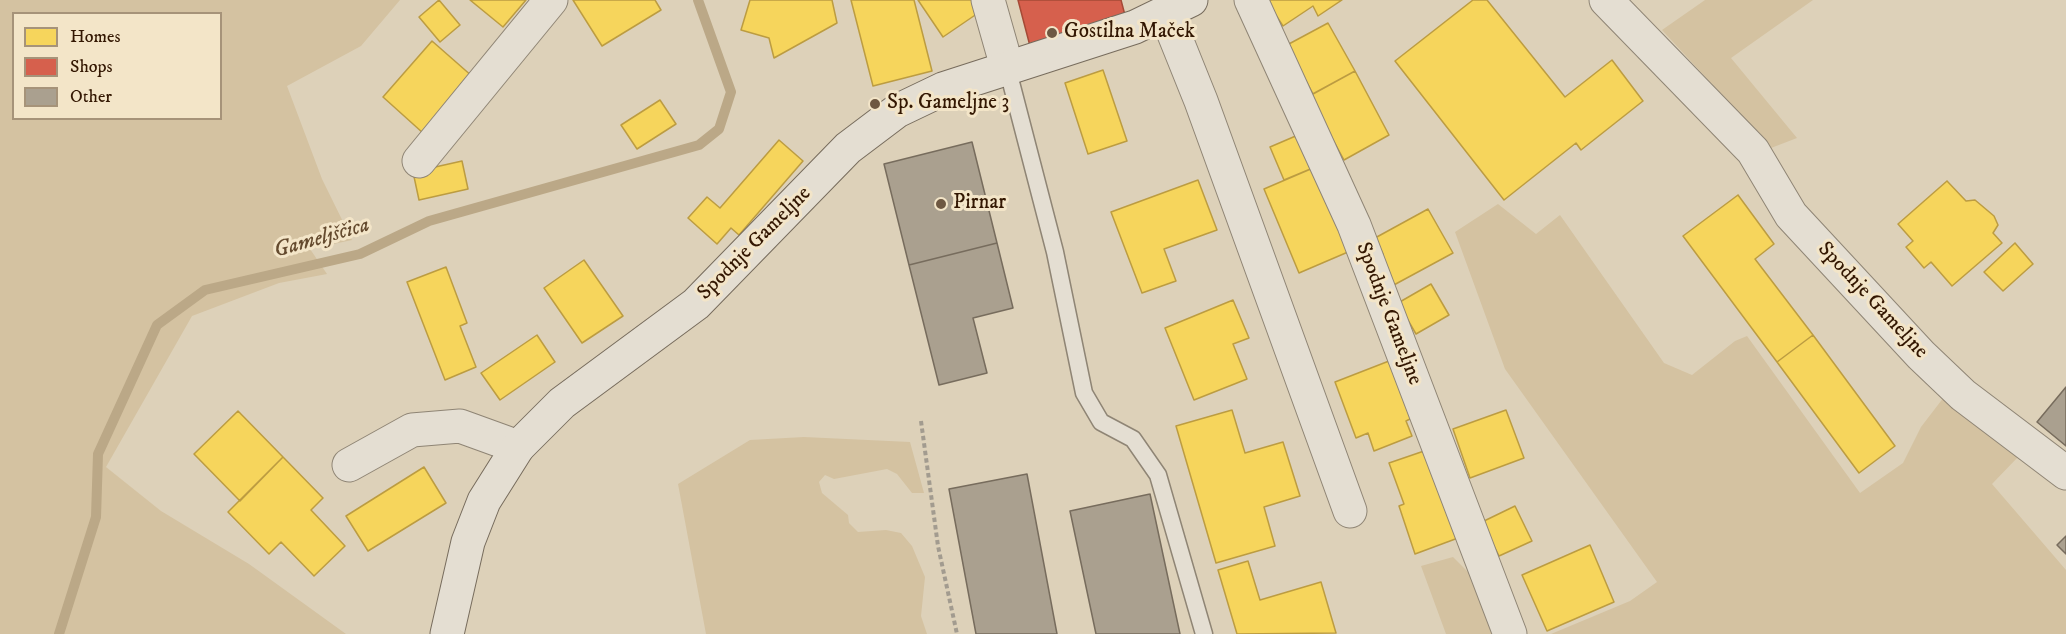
<!DOCTYPE html>
<html>
<head>
<meta charset="utf-8">
<style>
  body { margin:0 }
  #map { position:relative; width:2066px; height:634px; overflow:hidden; background:#ddd1b9; font-family:"IM FELL DW Pica",serif }
  canvas { display:block }
  .legend { position:absolute; left:12px; top:12px; width:210px; height:108px; box-sizing:border-box; background:#f3e5c8; border:2px solid #a69379; margin:0; padding:8px 10px; list-style:none; font-size:18px; color:#331702 }
  .legend li { display:flex; align-items:center; gap:12px; height:30px }
  .legend b { width:30px; border:2px solid #a69379 }
</style>
</head>
<body>
<div id="map">
<canvas width="2066" height="634"></canvas>
<ul class="legend">
<li><b style="height:16px;background:#f6d55c"></b>Homes</li>
<li><b style="height:16px;background:#d6604d"></b>Shops</li>
<li><b style="height:16px;background:#aaa08f"></b>Other</li>
</ul>
</div>
<script>
const g = document.querySelector('canvas').getContext('2d');
g.lineJoin = 'round';
function fill(path, color) { g.fillStyle = color; g.fill(path, 'evenodd'); }
const toPath = rows => new Path2D(rows.map(r => 'M' + r).join(''));
function strokePath(path, color, width, dash) { g.strokeStyle = color; g.lineWidth = width; g.lineCap = dash ? 'butt' : 'round'; g.setLineDash(dash || []); g.stroke(path); }
function label(font, color, halo, rows, align = 'center') {
  g.font = font + ' "IM FELL DW Pica",serif'; g.lineWidth = 6; g.setLineDash([]); g.textBaseline = 'middle'; g.strokeStyle = halo; g.fillStyle = color; for (const [text, x, y, turn = 0] of rows) {
    g.save(); g.translate(x, y); g.rotate((+turn || 0) * Math.PI / 180); g.textAlign = isNaN(turn) ? turn : align; if (halo) g.strokeText(text, 0, 0); g.fillText(text, 0, 0); g.restore();
  }
}
fill(toPath([
  [0,0,400,0,361,46,287,86,322,179,352,240,310,249,327,274,279,283,192,316,106,467,161,511,249,564,346,634,0,634],
  [14,14,220,14,220,118,14,118],
  [1705,0,1813,0,1731,58,1797,138,1771,148,1662,30],
  [1498,204,1536,234,1560,215,1664,363,1692,375,1735,341,1747,336,1860,493,1903,463,1921,427,1944,397,2018,457,1992,484,2066,570,2066,634,1551,634,1630,601,1657,582,1505,369,1455,232],
  [804,437,910,442,924,493,912,493,897,474,887,469,834,479,825,475,819,482,822,493,848,515,849,523,858,532,886,530,901,533,912,546,925,577,921,616,927,634,706,634,678,484,750,440],
  [1453,557,1478,582,1502,634,1446,634,1421,566]
]), '#d4c2a1');
const homes = toPath([
  [439,0,460,25,440,42,419,17,439,0],
  [470,0,526,0,503,27,470,0],
  [573,0,655,0,661,10,602,46,573,0],
  [750,0,832,0,837,23,774,58,769,38,741,30,750,0],
  [851,0,914,0,932,71,873,86,851,0],
  [918,0,977,0,984,9,943,37,918,0],
  [1266,0,1342,0,1318,16,1313,6,1283,26,1266,0],
  [1473,0,1487,0,1565,97,1612,60,1643,101,1581,150,1576,143,1504,200,1395,61,1473,0],
  [1328,23,1355,71,1313,94,1287,45,1328,23],
  [432,41,473,77,423,133,383,97,432,41],
  [1103,70,1127,141,1088,154,1065,83,1103,70],
  [1355,71,1389,135,1344,160,1309,96,1355,71],
  [660,100,676,124,637,149,621,125,660,100],
  [1305,132,1320,165,1284,180,1270,147,1305,132],
  [779,140,803,161,739,235,731,228,717,244,688,218,707,197,720,208,779,140],
  [462,161,468,189,419,200,413,172,462,161],
  [1320,165,1355,249,1299,273,1264,189,1320,165],
  [1198,180,1217,230,1164,249,1176,281,1142,293,1111,212,1198,180],
  [1947,181,1966,201,1975,200,1994,216,1998,225,1993,233,2002,243,1952,286,1931,262,1924,268,1906,247,1913,241,1898,224,1947,181],
  [1738,195,1774,244,1755,259,1813,335,1777,362,1683,236,1738,195],
  [1428,209,1453,253,1392,286,1376,258,1383,254,1375,238,1428,209],
  [2015,243,2033,264,2003,291,1984,272,2015,243],
  [584,260,623,316,582,343,544,288,584,260],
  [446,267,467,323,460,326,476,367,445,380,407,282,446,267],
  [1431,284,1449,315,1416,334,1398,303,1431,284],
  [1233,300,1249,338,1233,344,1247,379,1194,400,1165,328,1233,300],
  [537,335,555,362,500,400,481,373,537,335],
  [1813,335,1895,446,1859,473,1777,362,1813,335],
  [1389,361,1412,418,1406,421,1412,436,1374,451,1368,433,1356,438,1335,382,1389,361],
  [1232,410,1245,453,1283,442,1300,496,1264,507,1275,546,1216,563,1176,426,1232,410],
  [1506,410,1524,458,1470,478,1453,429,1506,410],
  [238,411,283,457,240,501,194,454,238,411],
  [1427,450,1458,538,1415,554,1399,506,1404,504,1389,463,1427,450],
  [283,457,323,498,311,510,345,546,314,576,281,542,269,554,228,512,283,457],
  [424,467,446,503,368,551,346,516,424,467],
  [1515,506,1532,541,1499,556,1482,522,1515,506],
  [1590,545,1614,602,1547,631,1522,575,1590,545],
  [1248,561,1260,600,1321,582,1336,633,1237,634,1218,570,1248,561]
]);
fill(homes, '#f6d55c');
strokePath(homes, '#bc9c41', 1.5);
const shops = toPath([
  [1018,0,1121,0,1126,19,1030,46,1018,0]
]);
fill(shops, '#d6604d');
strokePath(shops, '#a54a36', 1.5);
strokePath(toPath([
  [59,634,96,517,98,454,157,325,205,290,360,254,429,221,699,145,719,129,731,92,698,0]
]), '#bba887', 10);
const building = toPath([
  [972,142,997,243,909,265,884,164,972,142],
  [997,243,1013,308,973,318,987,373,939,385,909,265,997,243],
  [2066,387,2066,446,2037,422,2066,387],
  [1027,474,1057,634,976,634,949,489,1027,474],
  [1150,494,1180,634,1096,634,1070,511,1150,494],
  [2066,536,2066,554,2057,545,2066,536]
]);
fill(building, '#aaa08f');
strokePath(building, '#776c5d', 1.5);
const lane = toPath([
  [1007,67,1055,252,1084,393,1101,422,1133,439,1158,475,1204,634]
]);
const street = toPath([
  [988,0,1007,67],
  [1251,0,1354,225,1510,634],
  [1606,0,1753,151,1791,215,1921,355,1963,395,2066,473],
  [1166,14,1201,101,1350,511],
  [419,161,551,0],
  [349,465,412,430,460,426,518,447]
]);
const secondary = toPath([
  [447,634,468,542,484,501,518,447,562,403,696,304,848,148,897,111,943,89,1135,27,1191,0]
]);
strokePath(lane, '#8f8575', 19);
strokePath(street, '#8f8575', 35);
strokePath(secondary, '#776c5d', 35);
strokePath(toPath([
  [921,421,938,546,957,634]
]), '#a29b8f', 4, [4.5, 3]);
strokePath(lane, '#e4ded2', 16);
strokePath(street, '#e4ded2', 33);
strokePath(secondary, '#e4ded2', 33);
for (const [x, y, r, color] of [
  [1052,33,6,"#6e5842"],
  [875,104,6,"#6e5842"],
  [941,204,6,"#6e5842"]
]) { const dot = new Path2D(); dot.arc(x, y, r, 0, 2 * Math.PI); g.fillStyle = color; g.fill(dot); strokePath(dot, '#f3e5c8', 2); }
label('21px', '#331702', '#f3e5c8', [
  ["Gostilna Maček",1064,33],
  ["Sp. Gameljne 3",887,104],
  ["Pirnar",953,204]
], 'left');
label('21px', '#331702', '#f3e5c8', [
  ["Spodnje Gameljne",755,244,-45],
  ["Spodnje Gameljne",1872,301,47],
  ["Spodnje Gameljne",1388,314,69]
]);
label('italic 22px', '#644a2e', '#f3e5c8', [
  ["Gameljščica",322,239,-16]
]);
</script>
</body>
</html>
